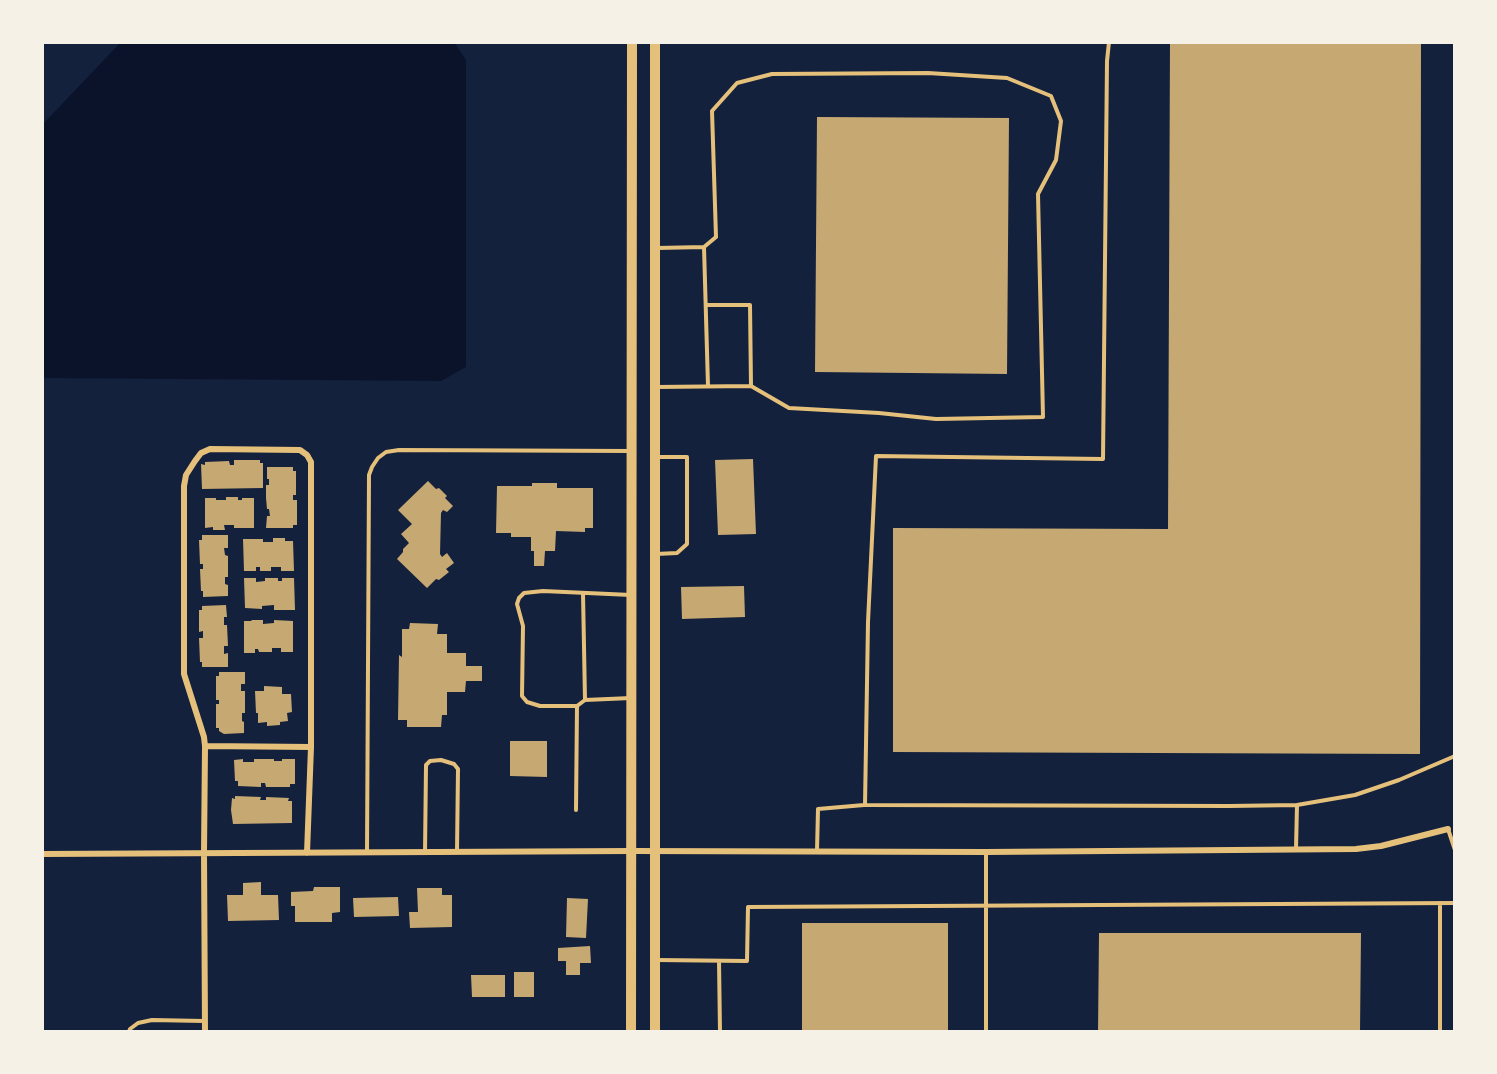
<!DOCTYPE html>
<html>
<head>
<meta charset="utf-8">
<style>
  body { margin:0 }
  #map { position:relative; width:1497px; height:1074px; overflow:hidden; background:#14213d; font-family:"Sofia Sans Condensed",sans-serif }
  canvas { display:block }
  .frame { position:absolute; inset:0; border:44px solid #f6f1e7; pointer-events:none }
</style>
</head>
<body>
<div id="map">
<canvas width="1497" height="1074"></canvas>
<div class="frame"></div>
</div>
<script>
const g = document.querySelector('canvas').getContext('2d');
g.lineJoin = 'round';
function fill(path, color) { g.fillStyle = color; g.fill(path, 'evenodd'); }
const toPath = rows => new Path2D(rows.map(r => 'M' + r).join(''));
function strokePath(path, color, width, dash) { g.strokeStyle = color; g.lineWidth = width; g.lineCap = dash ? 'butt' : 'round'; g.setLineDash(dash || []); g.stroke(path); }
fill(toPath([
  [121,42,454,42,466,60,466,367,441,381,42,378,42,125]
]), '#0b132b');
fill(toPath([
  [1170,42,1421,42,1420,754,893,752,893,528,1168,529],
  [817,117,1009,118,1007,374,815,372],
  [753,459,756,534,718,535,715,460],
  [234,460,260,460,260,463,263,463,263,488,202,489,201,464,205,465,205,462,229,461,230,465,234,465],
  [267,467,293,467,293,471,296,471,296,495,293,495,293,500,297,500,297,525,293,525,293,528,266,528,267,516,270,516,269,509,267,509,266,498,266,485,269,485,269,479,267,479],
  [428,481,436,489,439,488,447,496,445,498,453,506,447,512,443,510,441,513,440,554,442,557,447,553,454,563,446,569,449,572,439,580,436,579,427,588,397,559,403,552,403,549,409,543,401,534,412,524,398,510],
  [532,483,557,483,557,488,593,488,593,528,585,528,585,532,556,531,555,551,545,551,544,566,534,566,534,551,531,551,531,537,511,537,511,533,496,533,497,486,532,486],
  [226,497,238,497,238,500,242,500,242,498,254,498,254,528,234,528,234,525,224,525,225,530,213,530,213,527,205,528,205,498,216,498,216,500,226,500],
  [202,535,228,535,228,548,224,548,225,555,228,556,228,577,225,577,225,584,228,585,228,596,203,597,203,591,201,591,200,569,203,569,203,564,200,564,199,540,202,540],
  [273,538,285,538,285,541,293,541,294,571,281,571,281,567,271,567,271,571,260,571,260,567,256,567,256,571,244,571,243,539,263,539,263,542,273,542],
  [244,578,256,578,256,582,265,581,265,578,278,578,278,581,282,581,282,578,294,578,295,610,274,610,274,605,262,606,262,609,245,608],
  [744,586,745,617,682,619,681,587],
  [226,605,227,617,224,617,224,625,227,625,228,646,224,646,224,654,228,653,228,667,202,667,202,662,200,662,199,638,203,638,203,631,199,632,199,610,202,610,202,606],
  [251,620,263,620,263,624,274,623,274,620,293,621,293,652,281,652,281,648,272,648,272,652,259,652,258,649,255,649,255,653,244,653,244,621,252,621],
  [410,623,438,624,437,634,447,634,447,653,466,653,466,666,482,666,482,681,466,681,465,692,447,692,447,715,442,715,441,727,407,727,407,720,398,720,399,655,402,657,402,629,409,629],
  [219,672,245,672,245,684,241,684,241,691,245,691,245,713,242,713,242,721,244,722,244,733,224,734,219,731,219,728,216,728,216,704,219,704,219,700,216,700,216,676,219,676],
  [264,686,282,687,282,694,291,694,292,712,287,713,288,721,280,722,280,725,267,726,267,722,258,723,258,713,256,713,255,691,264,691],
  [510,741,547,741,547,777,510,776],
  [243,759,243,762,254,762,254,759,274,759,274,761,282,761,282,759,295,759,295,784,290,784,290,787,266,787,265,783,261,783,261,787,238,786,238,781,235,781,234,760],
  [235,796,261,797,260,800,266,800,266,797,289,798,288,801,292,801,292,823,233,824,231,810,232,798,235,799],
  [261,882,261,895,278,895,279,920,228,921,227,895,243,895,243,883],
  [314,887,340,887,340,912,332,913,332,922,295,922,295,906,291,906,291,892,313,891],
  [417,888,442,888,442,895,452,895,452,927,410,928,409,912,418,912],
  [398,897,399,916,354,917,353,898],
  [567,898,588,899,586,938,566,937],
  [802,923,948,923,948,1032,802,1032],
  [1099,933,1361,933,1360,1032,1098,1032],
  [590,946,591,963,580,963,580,975,566,975,566,961,558,961,558,948],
  [514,972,534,972,534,997,514,997],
  [471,975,505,975,505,997,472,997]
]), '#c6a872');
strokePath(toPath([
  [1109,42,1107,61,1103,459,876,456,868,622,865,805,1229,806,1297,805],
  [657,248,704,247],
  [706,305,750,305,751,386],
  [656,387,751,386,789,408,879,413,936,419,1043,417,1038,194,1056,160,1061,121,1051,96,1007,78,928,73,772,74,737,83,712,111,716,237,704,247,708,386],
  [656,457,687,457,687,544,677,553,656,554],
  [583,593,585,700],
  [631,698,585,700,577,706,540,706,527,702,522,696,523,626,517,604,519,598,524,593,543,591,631,595],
  [576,810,577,706],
  [1448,829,1455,850],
  [1296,849,1297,805,1355,795,1399,780,1455,756],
  [817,851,818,809,864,805],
  [986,852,986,1032],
  [367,853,369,475,372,467,378,458,386,452,399,450,631,451],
  [425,853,426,765,430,761,441,760,454,764,458,769,457,852],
  [1440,903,1440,1032],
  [656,960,747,961,748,907,1455,903],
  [719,961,720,1032],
  [129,1032,130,1029,138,1023,152,1020,204,1021],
  [607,1032,630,1032]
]), '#e5c07b', 4);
strokePath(toPath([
  [205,746,311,747],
  [42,854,632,851,986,852,1356,849,1381,846,1448,829],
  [205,1032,204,853,205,746,204,737,184,674,184,486,186,475,195,461,201,453,210,449,300,450,307,455,311,462,311,747,307,853]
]), '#e5c07b', 6);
strokePath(toPath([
  [631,1032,632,42],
  [655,1032,655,42]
]), '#e5c07b', 10);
</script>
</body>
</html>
